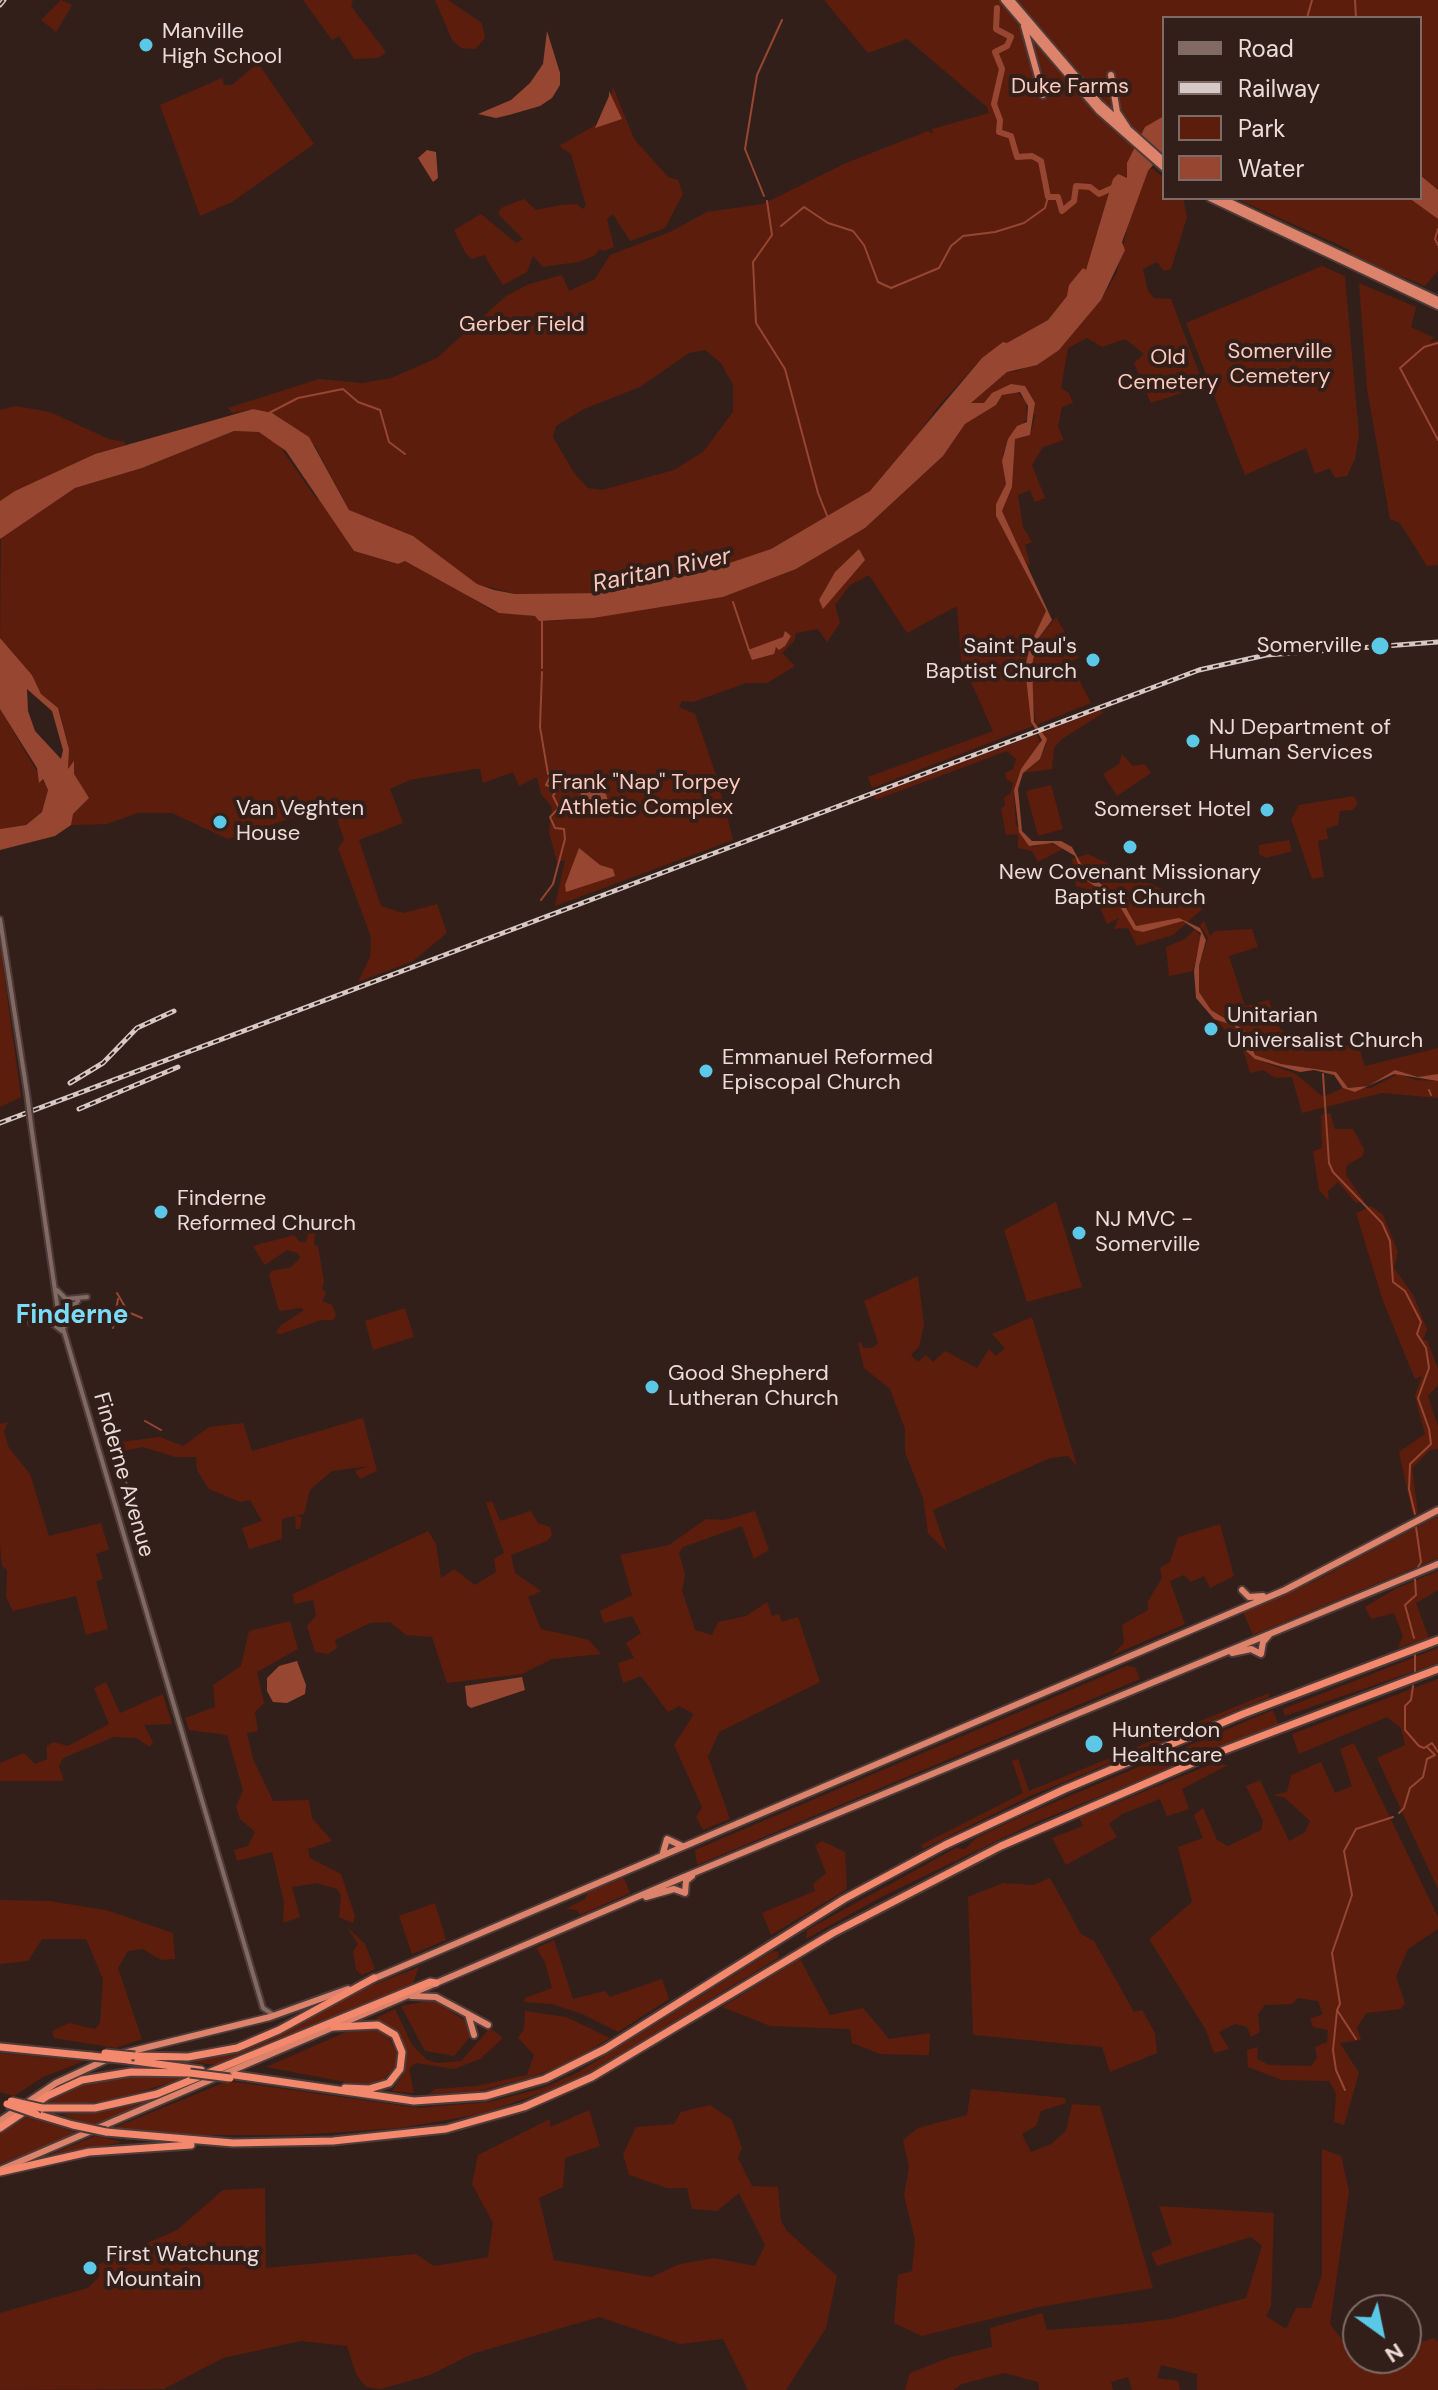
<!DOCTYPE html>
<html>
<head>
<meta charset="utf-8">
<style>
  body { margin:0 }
  #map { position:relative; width:1438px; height:2390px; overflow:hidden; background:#331f1a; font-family:"DM Sans",sans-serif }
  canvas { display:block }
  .legend { position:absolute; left:1162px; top:16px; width:260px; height:184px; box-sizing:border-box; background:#331f1a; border:2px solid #7c6b66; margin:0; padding:10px 14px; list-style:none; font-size:24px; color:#eadcd8 }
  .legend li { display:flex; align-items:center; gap:16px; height:40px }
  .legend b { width:40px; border:2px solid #7c6b66 }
  .north { position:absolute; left:1342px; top:2294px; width:80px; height:80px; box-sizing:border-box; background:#331f1a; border:2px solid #7c6b66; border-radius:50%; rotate:147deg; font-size:22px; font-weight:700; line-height:32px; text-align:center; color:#eadcd8 }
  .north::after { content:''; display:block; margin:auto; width:28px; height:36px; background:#5ac8e6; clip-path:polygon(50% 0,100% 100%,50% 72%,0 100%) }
</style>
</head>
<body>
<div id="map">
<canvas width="1438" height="2390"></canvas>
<ul class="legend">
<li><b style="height:10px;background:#826a63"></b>Road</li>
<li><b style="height:10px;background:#d6c8c4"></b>Railway</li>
<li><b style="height:22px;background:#5c1d0d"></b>Park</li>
<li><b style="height:22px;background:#974632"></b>Water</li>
</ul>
<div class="north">N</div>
</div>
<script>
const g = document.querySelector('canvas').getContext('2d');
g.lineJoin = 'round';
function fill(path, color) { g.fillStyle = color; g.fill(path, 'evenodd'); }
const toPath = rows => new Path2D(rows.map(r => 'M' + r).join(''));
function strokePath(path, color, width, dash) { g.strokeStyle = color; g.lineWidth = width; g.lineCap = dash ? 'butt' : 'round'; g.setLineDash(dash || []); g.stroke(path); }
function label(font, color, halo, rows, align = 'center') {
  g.font = font + ' "DM Sans",sans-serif'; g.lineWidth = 8; g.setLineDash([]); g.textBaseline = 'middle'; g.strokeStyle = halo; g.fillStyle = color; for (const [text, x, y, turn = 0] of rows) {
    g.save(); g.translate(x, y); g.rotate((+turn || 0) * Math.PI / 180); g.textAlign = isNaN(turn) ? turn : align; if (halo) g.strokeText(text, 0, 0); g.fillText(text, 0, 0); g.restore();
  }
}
fill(toPath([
  [61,0,72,5,56,32,41,20],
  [303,0,353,0,351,6,386,52,378,58,354,59,339,36,332,40],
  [435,0,448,0,482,23,485,38,475,49,461,48,452,40],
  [824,0,1438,0,1438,190,1420,175,1420,18,1164,18,1164,116,1145,128,1128,179,1110,188,1086,271,1048,320,982,358,937,408,891,471,870,491,840,512,771,549,746,558,700,573,619,586,603,593,515,594,477,584,349,510,315,446,253,409,232,413,228,408,319,379,363,383,391,378,437,358,506,296,529,284,562,275,569,291,595,279,610,255,670,232,707,212,763,204,846,163,928,131,933,134,932,129,989,113,987,107,907,39,868,53],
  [705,350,721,363,733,385,733,412,703,452,674,470,602,490,588,488,574,473,553,437,556,426,584,409,640,387,689,353],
  [258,63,314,144,232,202,200,216,160,105,222,78,224,85,232,85],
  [613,87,634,139,668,177,678,180,683,194,665,228,630,241,613,214,607,219,614,247,604,251,600,249,594,256,578,262,543,267,533,256,527,272,503,285,484,255,472,259,466,254,454,230,481,214,516,243,523,239,498,214,501,208,524,199,536,210,561,205,577,204,582,209,586,206,571,154,559,146,599,123,607,113],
  [1152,168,1164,178,1164,198,1183,198,1187,217,1171,269,1164,271,1157,262,1143,269,1148,291,1154,298,1171,299,1204,386,1151,403,1134,363,1144,354,1125,339,1102,347,1087,338,1068,348,1061,388,1069,393,1073,403,1062,407,1058,427,1064,440,1043,447,1032,465,1045,498,1035,502,1030,490,1018,495,1023,527,1032,542,1025,545,1030,564,1027,566,1002,511,1012,487,1015,438,1030,435,1035,416,1019,385,984,403,971,406,971,403,1007,372,1018,371,1059,350,1101,300,1117,272,1130,217,1148,171],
  [1235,198,1409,198,1438,219,1438,271,1425,286,1349,255,1350,250],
  [1322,266,1345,276,1359,435,1355,459,1347,476,1335,478,1330,468,1315,474,1306,448,1245,475,1186,323],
  [1359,283,1416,307,1411,327,1435,338,1430,340,1432,342,1438,340,1438,565,1427,566,1400,523,1390,519,1367,389],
  [1016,391,1026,401,1027,419,1016,430,1003,453,1006,484,996,504,996,516,1046,611,1030,645,1025,668,1033,726,872,788,868,777,993,731,961,660,957,606,907,633,869,575,850,585,835,605,840,623,827,642,818,629,796,633,794,641,782,653,795,666,767,683,746,683,693,702,682,701,679,707,695,714,717,778,733,840,555,906,565,860,557,862,549,832,552,807,541,794,537,777,519,786,513,772,483,783,480,769,475,769,410,780,390,789,403,823,359,840,381,906,403,913,437,904,447,933,413,961,358,982,370,957,371,937,338,848,344,840,336,815,325,807,228,839,172,813,138,813,107,824,71,825,72,815,89,798,68,770,69,748,59,710,41,694,32,675,0,638,1,537,75,488,142,468,234,431,260,432,276,441,316,498,323,501,354,551,397,564,405,561,429,571,491,610,535,616,540,621,568,620,723,597,796,569,865,528,942,457,965,424,996,405,1002,395],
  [16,406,50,412,109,439,125,442,125,445,95,454,0,501,0,410],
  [1056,617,1079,657,1070,662,1091,703,1036,725,1030,680,1034,651,1037,640],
  [0,709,48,790,42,812,25,825,0,829],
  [1100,709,1103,713,1062,739,1054,748,1052,769,1023,773,1040,759,1046,745,1040,732],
  [1037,734,1041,746,1021,769,1014,790,1016,825,1033,847,1047,843,1064,848,1038,862,1032,851,1018,848,1018,834,1006,835,1001,808,1005,806,1004,798,1011,793,1013,783,1006,779,1005,773,1013,769,1016,759,1007,751,875,800,874,795],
  [1122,754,1133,766,1145,764,1151,773,1117,796,1103,774,1119,764],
  [1051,785,1063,829,1038,836,1026,791],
  [1354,796,1358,803,1353,810,1340,811,1338,825,1326,829,1328,839,1318,841,1324,877,1312,879,1291,819,1299,805],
  [1289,840,1292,851,1266,858,1259,854,1259,845],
  [1088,854,1202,908,1201,910,1173,935,1137,946,1128,928,1114,929,1119,918,1107,924,1093,891,1076,886,1072,859],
  [1204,921,1210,936,1215,931,1252,929,1258,947,1229,956,1245,1006,1269,1000,1279,1027,1291,1040,1328,1041,1337,1049,1357,1042,1365,1066,1438,1048,1438,1074,1418,1077,1395,1070,1368,1086,1348,1088,1336,1072,1281,1064,1255,1055,1244,1030,1211,1010,1199,992,1199,966,1208,938,1200,925],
  [1195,929,1201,937,1193,971,1169,976,1166,947,1185,939],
  [0,944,21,1097,0,1107],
  [1215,1019,1235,1026,1246,1050,1255,1059,1296,1074,1323,1097,1343,1088,1371,1088,1398,1074,1416,1080,1438,1081,1438,1098,1382,1093,1302,1113,1292,1077,1275,1078,1263,1070,1250,1073,1243,1049],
  [1330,1113,1335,1129,1353,1129,1364,1149,1363,1156,1347,1165,1346,1175,1364,1201,1356,1203,1338,1182,1328,1191,1329,1201,1319,1190,1313,1151,1322,1148,1321,1115],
  [1056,1202,1082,1287,1027,1302,1004,1230],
  [1371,1206,1383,1215,1398,1252,1394,1268,1413,1295,1427,1329,1423,1340,1427,1340,1438,1369,1438,1385,1428,1396,1438,1427,1438,1449,1430,1450,1412,1468,1418,1513,1413,1516,1399,1452,1425,1434,1415,1396,1422,1376,1415,1379,1383,1301,1356,1213],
  [311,1215,317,1220,311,1232,315,1234,314,1244,318,1247,324,1281,322,1289,326,1293,322,1301,332,1305,336,1315,333,1320,321,1320,281,1334,276,1333,280,1326,304,1310,301,1308,279,1311,269,1275,272,1271,291,1267,300,1258,298,1253,287,1250,265,1265,253,1246,294,1235,300,1242,306,1242,308,1234,300,1233,298,1228,309,1224],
  [918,1276,924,1325,919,1347,911,1355,918,1362,926,1355,933,1362,945,1351,977,1368,989,1349,996,1356,1005,1348,992,1334,1032,1317,1077,1466,1068,1456,1050,1458,933,1510,947,1552,928,1533,923,1498,905,1452,905,1429,890,1389,864,1368,858,1343,861,1342,863,1348,872,1348,878,1343,864,1301],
  [405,1308,414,1337,373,1350,365,1321],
  [363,1418,377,1471,360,1479,355,1471,369,1466,332,1471,310,1490,304,1514,296,1516,302,1517,300,1529,296,1529,295,1516,282,1519,282,1539,249,1549,242,1528,262,1521,250,1500,240,1502,209,1489,197,1470,196,1457,175,1457,143,1447,108,1454,105,1444,160,1437,183,1446,209,1427,243,1423,252,1451],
  [8,1422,4,1432,9,1448,30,1474,49,1536,101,1523,109,1549,96,1554,103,1579,96,1581,108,1629,86,1635,76,1596,13,1611,6,1597,7,1570,2,1566,0,1544,0,1424],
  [492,1501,500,1521,531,1511,538,1523,550,1527,552,1535,547,1541,511,1555,515,1573,541,1591,528,1597,541,1629,589,1640,601,1654,552,1659,522,1674,447,1683,432,1637,406,1635,390,1622,370,1623,335,1640,337,1648,328,1654,315,1652,307,1626,316,1616,313,1600,294,1604,293,1594,428,1531,436,1544,441,1578,454,1569,475,1585,496,1572,494,1559,504,1553,486,1503],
  [755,1511,769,1550,754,1559,742,1526,683,1547,679,1553,685,1574,682,1591,695,1630,712,1635,718,1622,746,1616,767,1602,772,1616,779,1614,782,1622,798,1617,820,1682,719,1732,708,1757,730,1819,703,1830,696,1817,702,1807,674,1745,694,1714,679,1706,668,1712,641,1676,623,1683,618,1663,634,1658,626,1643,641,1633,632,1616,604,1623,600,1611,632,1595,620,1555,669,1545,706,1519,724,1520],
  [1438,1516,1438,1558,1253,1635,1243,1612,1313,1582],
  [1220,1524,1234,1576,1210,1588,1204,1576,1191,1582,1184,1575,1170,1581,1185,1624,1112,1655,1124,1643,1122,1625,1148,1610,1148,1601,1162,1578,1160,1568,1170,1562,1178,1537],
  [1438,1571,1438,1590,1416,1603,1429,1638,1398,1648,1403,1636,1394,1613,1371,1619,1365,1607,1395,1589],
  [290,1621,298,1649,257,1672,264,1703,255,1712,258,1731,247,1733,253,1759,273,1801,309,1800,312,1818,332,1841,308,1849,310,1858,341,1874,355,1916,353,1923,339,1917,341,1895,337,1889,317,1883,292,1887,300,1917,283,1923,284,1902,272,1852,237,1861,234,1850,248,1846,255,1832,240,1819,236,1807,243,1790,227,1735,189,1730,185,1718,215,1707,213,1685,241,1666,249,1631],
  [1438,1648,1438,1663,1285,1716,1283,1709],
  [1127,1666,1135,1667,1140,1679,697,1865,695,1850],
  [1438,1679,1438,1889,1377,1758,1405,1745,1401,1728,1387,1717,1299,1754,1292,1734],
  [106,1682,120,1713,163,1694,172,1724,144,1725,153,1742,150,1747,136,1738,114,1737,63,1758,59,1766,64,1781,0,1781,0,1763,24,1753,35,1764,47,1759,47,1746,53,1742,68,1746,109,1724,94,1688],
  [1269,1693,1269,1697,1030,1796,923,1849,921,1845,1023,1793,1012,1761,1018,1759,1029,1791],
  [1273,1710,1278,1724,1034,1823,881,1897,806,1939,807,1930,956,1848,965,1849,976,1838,1020,1817],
  [1354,1743,1438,1917,1438,1929,1408,1949,1396,1977,1405,2003,1401,2009,1366,2013,1357,2028,1361,2040,1340,2043,1359,2073,1344,2125,1334,2122,1336,2094,1329,2081,1282,2080,1248,2067,1247,2050,1258,2047,1257,2059,1269,2065,1311,2066,1317,2058,1315,2047,1327,2042,1328,2030,1313,2027,1310,2019,1323,2014,1318,2001,1298,1998,1292,2004,1265,2005,1258,2014,1260,2032,1251,2037,1247,2027,1235,2024,1219,2032,1229,2049,1214,2053,1206,2030,1149,1939,1192,1902,1178,1847,1203,1838,1194,1815,1203,1808,1217,1840,1228,1846,1261,1830,1263,1821,1246,1786,1260,1780,1289,1841,1305,1832,1310,1821,1285,1798,1274,1795,1287,1792,1291,1775,1321,1762,1335,1793,1352,1786,1340,1749],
  [1212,1764,1228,1765,1182,1789,1189,1809,1167,1816,1160,1799,1122,1814,1109,1824,1117,1837,1066,1865,1052,1838,1083,1826,1079,1818],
  [822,1841,845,1852,847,1889,771,1935,762,1913,815,1891,813,1884,826,1873,815,1845],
  [624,1878,630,1893,580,1915,577,1910,566,1909,585,1899,588,1891],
  [1050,1878,1081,1934,1094,1941,1134,2012,1142,2010,1155,2033,1157,2053,1110,2072,1102,2047,973,2035,968,1897,1003,1883,1033,1885],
  [0,1900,49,1901,106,1910,173,1933,175,1959,161,1960,143,1949,128,1951,118,1968,142,2039,116,2048,54,2038,52,2031,69,2023,95,2029,100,2023,103,1979,86,1939,42,1939,28,1961,0,1964],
  [435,1903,446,1940,412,1954,399,1916],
  [347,1927,365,1944,375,1969,362,1975,356,1970,353,1951,358,1944],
  [554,1940,573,1999,605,1991,610,1997,662,1979,669,1999,618,2032,580,2013,551,2004,524,2002,525,1998,552,1988,545,1962,536,1948],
  [773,1951,779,1952,778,1958,594,2070,564,2085,481,2114,400,2128,296,2135,160,2135,117,2130,116,2127,228,2081,418,2108,490,2102,543,2088,577,2073],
  [800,1959,830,2015,863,2008,889,2039,930,2033,929,2055,880,2054,852,2043,850,2029,770,2026,722,2007],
  [419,1967,413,1983,389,1996,220,2065,186,2062,250,2047,365,1988],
  [433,2000,469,2023,471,2036,454,2056,425,2051,401,2006],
  [395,2009,412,2045,427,2060,438,2063,461,2061,490,2028,503,2038,480,2059,454,2069,416,2063,409,2068,414,2093,392,2091,403,2075,406,2051,395,2030,376,2018],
  [525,2011,566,2017,610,2038,570,2062,532,2077,479,2091,429,2094,435,2089,476,2086,527,2075,534,2055,518,2038,524,2029],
  [375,2027,387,2035,397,2053,396,2066,380,2083,351,2083,266,2067,353,2029],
  [0,2053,84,2061,43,2077,14,2096,0,2092],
  [156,2075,192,2076,113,2100,50,2107,39,2104,73,2087,100,2079],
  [198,2083,97,2127,62,2115,117,2109],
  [971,2089,1065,2098,1066,2103,1041,2111,1036,2126,1022,2134,1031,2152,1051,2144,1066,2131,1072,2104,1100,2106,1153,2288,1039,2307,922,2336,894,2323,898,2275,912,2271,915,2240,904,2195,909,2167,903,2140,918,2128,967,2115],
  [710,2105,732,2120,742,2148,738,2158,752,2186,778,2187,781,2221,787,2231,837,2276,826,2328,786,2390,748,2390,723,2339,680,2344,599,2317,472,2354,430,2375,381,2389,366,2387,356,2374,347,2346,301,2341,223,2358,164,2389,0,2390,0,2313,88,2288,100,2276,97,2265,177,2230,223,2190,265,2188,266,2268,416,2254,434,2266,488,2257,493,2223,472,2184,478,2155,550,2119,550,2127,589,2110,600,2146,565,2158,563,2187,539,2198,554,2260,651,2277,680,2264,714,2258,755,2266,765,2245,739,2193,717,2211,692,2209,687,2188,667,2188,629,2175,623,2154,636,2127,674,2124,681,2112],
  [27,2117,78,2133,0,2164,0,2133],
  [95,2136,122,2142,53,2156,52,2154],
  [1322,2149,1341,2156,1349,2191,1330,2324,1344,2342,1358,2344,1358,2358,1406,2358,1406,2326,1409,2346,1434,2338,1438,2342,1438,2390,1197,2390,1197,2374,1161,2365,1157,2378,1178,2381,1180,2390,1132,2390,1128,2377,1111,2382,1113,2390,1039,2390,1038,2382,1004,2373,962,2384,953,2390,905,2390,910,2373,951,2357,992,2347,990,2328,1042,2313,1047,2330,1126,2324,1170,2319,1246,2298,1262,2246,1251,2237,1157,2266,1151,2253,1172,2244,1159,2206,1274,2213,1271,2306,1266,2316,1286,2329,1296,2308,1311,2308,1322,2275]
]), '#5c1d0d');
fill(toPath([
  [547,31,560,73,560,85,552,98,540,106,509,115,496,118,478,114,511,100,530,83,543,64],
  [609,91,622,119,595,128,609,96],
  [1164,116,1164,152,1148,171,1122,242,1125,250,1101,300,1059,350,1037,365,1007,372,971,403,984,403,992,393,1011,384,1025,386,1035,403,1030,435,1015,439,1012,487,1002,511,1052,620,1037,640,1032,665,1034,722,1047,739,1040,759,1023,773,1018,789,1022,831,1032,841,1061,841,1072,847,1086,873,1121,899,1136,926,1179,918,1200,928,1206,940,1199,966,1199,992,1211,1010,1244,1030,1255,1055,1281,1064,1336,1072,1348,1088,1368,1086,1395,1070,1418,1077,1438,1074,1438,1081,1394,1074,1355,1092,1343,1088,1334,1075,1314,1070,1300,1072,1255,1059,1245,1050,1235,1026,1214,1019,1196,998,1194,971,1201,933,1183,921,1143,932,1134,930,1116,900,1084,879,1075,856,1053,843,1029,846,1019,832,1014,790,1021,769,1042,740,1031,722,1025,668,1030,645,1046,611,996,516,996,504,1006,484,1002,461,1008,439,1017,426,1027,422,1028,406,1020,392,1002,395,996,405,965,424,943,456,865,528,796,569,723,597,593,618,539,621,535,616,499,613,405,561,398,564,354,551,286,451,259,432,234,431,142,468,75,488,0,539,0,501,15,491,95,454,253,409,272,413,309,437,349,510,413,536,477,584,494,590,515,594,603,593,619,586,700,573,771,549,870,491,982,358,1003,342,1007,343,1048,320,1067,296,1069,285,1083,268,1086,270,1113,179,1118,174,1127,178,1127,163,1145,127],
  [427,150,436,152,438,178,433,182,418,158],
  [1420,175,1438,190,1438,219,1409,198,1420,198],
  [859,549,865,560,823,609,819,600,826,588,835,572],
  [785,631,791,636,785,646,779,650,776,647,774,654,752,660,748,650,783,637],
  [0,638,32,675,41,694,58,708,69,749,68,769,74,761,74,774,89,798,73,814,71,825,55,836,0,850,0,829,26,825,42,812,48,790,43,779,39,783,37,768,0,709],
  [27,689,52,711,63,750,61,759,35,731,28,711],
  [580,785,606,794,608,801,582,809],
  [579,848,600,865,613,869,615,876,566,892,565,885],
  [297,1661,306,1685,305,1694,287,1703,273,1702,267,1691,267,1678,279,1666],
  [522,1677,525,1690,471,1708,467,1705,465,1686]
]), '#974632');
strokePath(toPath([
  [1355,0,1356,18],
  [1307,18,1312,0],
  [764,196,745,149,757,75,782,20],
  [767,201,772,235,753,262,756,323,785,369,818,493,828,518],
  [781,226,804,207,828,223,853,231,864,245,878,282,891,288,939,268,951,246,963,236,995,232,1024,223,1045,208,1048,197],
  [1438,229,1435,239,1438,245],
  [1438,343,1424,347,1400,368,1438,440],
  [269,413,298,398,343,389,358,402,380,410,389,442,405,454],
  [733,602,749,650],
  [542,619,542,668],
  [542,672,540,727,548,774],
  [541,900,553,884,565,839,564,829,555,828,550,817,559,808,553,796,557,789,546,785,550,777],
  [1323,1074,1329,1163,1333,1172,1382,1223,1390,1241,1393,1282,1405,1291,1421,1322,1417,1334,1426,1348,1429,1368,1418,1398,1429,1429,1431,1444,1410,1464,1409,1489,1415,1514],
  [1429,1090,1431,1095],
  [117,1293,128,1312,142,1318],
  [113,1328,118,1299],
  [145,1421,161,1430],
  [115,1463,130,1489],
  [1416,1527,1421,1562,1418,1567],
  [1414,1638,1405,1605,1416,1595,1415,1579],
  [1415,1673,1415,1655],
  [1413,1686,1411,1700,1405,1706,1405,1730,1419,1746,1424,1748,1432,1743,1438,1752],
  [1399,1813,1404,1808,1410,1788,1423,1777,1427,1759,1435,1755,1427,1747],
  [1337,2011,1333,2050,1336,2070,1345,2090],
  [1356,2039,1337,2010,1340,2004,1332,1953,1352,1895,1344,1851,1356,1829,1393,1817]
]), '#974632', 2);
strokePath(toPath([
  [997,8,996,29,1011,37,1007,46,995,52,1002,69,994,104,1000,120,999,132,1011,136,1017,157,1032,156,1041,161,1048,197,1058,197,1062,211,1074,201,1076,186,1090,187,1099,194,1117,186]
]), '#974632', 6);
const secondary = toPath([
  [0,919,27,1093],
  [31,1125,58,1311,263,2008,272,2014],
  [57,1290,66,1299,87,1297],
  [58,1311,74,1304],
  [31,1323,49,1321,62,1331],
  [65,1326,67,1314,78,1301]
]);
const trunk = toPath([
  [1004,0,1099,111,1164,168],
  [1011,0,1099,103,1164,161],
  [1024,26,1043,95],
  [1111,75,1117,112,1127,127],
  [1210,198,1438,306],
  [1221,198,1438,300],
  [1242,1590,1249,1597,1263,1596],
  [1232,1653,1251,1649,1261,1654,1263,1642,1269,1635],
  [663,1853,667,1839,682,1846],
  [646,1897,674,1889,685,1893,686,1881,692,1876],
  [373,1979,1285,1590,1438,1510],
  [411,1996,436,1997,488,2025],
  [468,2014,474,2035],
  [120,2054,270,2017,348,1989],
  [0,2121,56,2083,110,2058],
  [0,2170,679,1879,1438,1564]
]);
const motorway = toPath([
  [334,2027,378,2025,395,2035,402,2052,400,2069,389,2083,369,2089,345,2088],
  [0,2047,91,2056],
  [135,2056,188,2057,237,2048,279,2030,374,1978],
  [128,2060,201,2070],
  [235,2075,414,2101,486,2096,545,2079,605,2049,844,1899,945,1845,1065,1789,1243,1714,1438,1640],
  [42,2108,95,2108,157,2094,430,1982,436,1983],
  [36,2114,73,2125],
  [0,2128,47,2096,82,2080,131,2072,190,2073],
  [106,2132,233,2143,333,2141,446,2129,524,2107,592,2077,833,1933,1001,1846,1209,1756,1438,1669],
  [0,2172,89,2152,191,2145]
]);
strokePath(secondary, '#4c3b38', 8);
strokePath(trunk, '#4c3b38', 10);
strokePath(motorway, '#4c3b38', 11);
strokePath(secondary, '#826a63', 4);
strokePath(trunk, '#dd826b', 6);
strokePath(motorway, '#f4886d', 7);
const rail = toPath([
  [0,5,4,0],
  [70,1083,103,1063,137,1028,174,1011],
  [79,1109,178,1067],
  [0,1123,1199,670,1266,655,1438,642]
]);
strokePath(rail, '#d6c8c4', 5);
strokePath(rail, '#331f1a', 2, [6]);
const secondaryBridge = toPath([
  [27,1093,31,1125]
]);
const motorwayBridge = toPath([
  [105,2053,135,2056],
  [91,2056,128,2060],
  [190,2073,230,2078],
  [11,2101,42,2108],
  [7,2104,36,2114],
  [73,2125,106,2132]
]);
strokePath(secondaryBridge, '#4c3b38', 8, []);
strokePath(motorwayBridge, '#4c3b38', 11, []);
strokePath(secondaryBridge, '#826a63', 4);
strokePath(motorwayBridge, '#f4886d', 7);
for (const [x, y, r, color] of [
  [146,45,8,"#5ac8e6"],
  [1380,646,10,"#5ac8e6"],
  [1093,660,8,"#5ac8e6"],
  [1193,741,8,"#5ac8e6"],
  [1267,810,8,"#5ac8e6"],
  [220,822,8,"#5ac8e6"],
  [1130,847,8,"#5ac8e6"],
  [1211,1029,8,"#5ac8e6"],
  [706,1071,8,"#5ac8e6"],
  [161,1212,8,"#5ac8e6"],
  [1079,1233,8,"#5ac8e6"],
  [652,1387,8,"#5ac8e6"],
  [1094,1744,10,"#5ac8e6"],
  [90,2268,8,"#5ac8e6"]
]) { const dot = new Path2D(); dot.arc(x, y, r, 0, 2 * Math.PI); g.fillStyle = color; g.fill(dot); strokePath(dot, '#331f1a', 3); }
label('22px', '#eadcd8', '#331f1a', [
  ["Manville",162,32],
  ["High School",162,57],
  ["Somerville",1362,646,"right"],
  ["Saint Paul's",1077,647,"right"],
  ["Baptist Church",1077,672,"right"],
  ["NJ Department of",1209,728],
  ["Human Services",1209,753],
  ["Van Veghten",236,809],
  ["House",236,834],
  ["Somerset Hotel",1251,810,"right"],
  ["New Covenant Missionary",1130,873,"center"],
  ["Baptist Church",1130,898,"center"],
  ["Unitarian",1227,1016],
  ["Universalist Church",1227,1041],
  ["Emmanuel Reformed",722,1058],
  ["Episcopal Church",722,1083],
  ["Finderne",177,1199],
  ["Reformed Church",177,1224],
  ["NJ MVC -",1095,1220],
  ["Somerville",1095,1245],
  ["Good Shepherd",668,1374],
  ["Lutheran Church",668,1399],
  ["Hunterdon",1112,1731],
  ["Healthcare",1112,1756],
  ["First Watchung",106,2255],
  ["Mountain",106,2280]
], 'left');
label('22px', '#fbcbbf', '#331f1a', [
  ["Duke Farms",1070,87],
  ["Gerber Field",522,325],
  ["Somerville",1280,352],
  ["Cemetery",1280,377],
  ["Old",1168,358],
  ["Cemetery",1168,383],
  ["Frank \"Nap\" Torpey",646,783],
  ["Athletic Complex",646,808]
]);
label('22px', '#eadcd8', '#331f1a', [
  ["Finderne Avenue",123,1475,74]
]);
label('italic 24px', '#f8c8bc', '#331f1a', [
  ["Raritan River",662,571,-12]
]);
label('bold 26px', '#7adcf8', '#331f1a', [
  ["Finderne",72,1316]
]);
</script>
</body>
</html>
